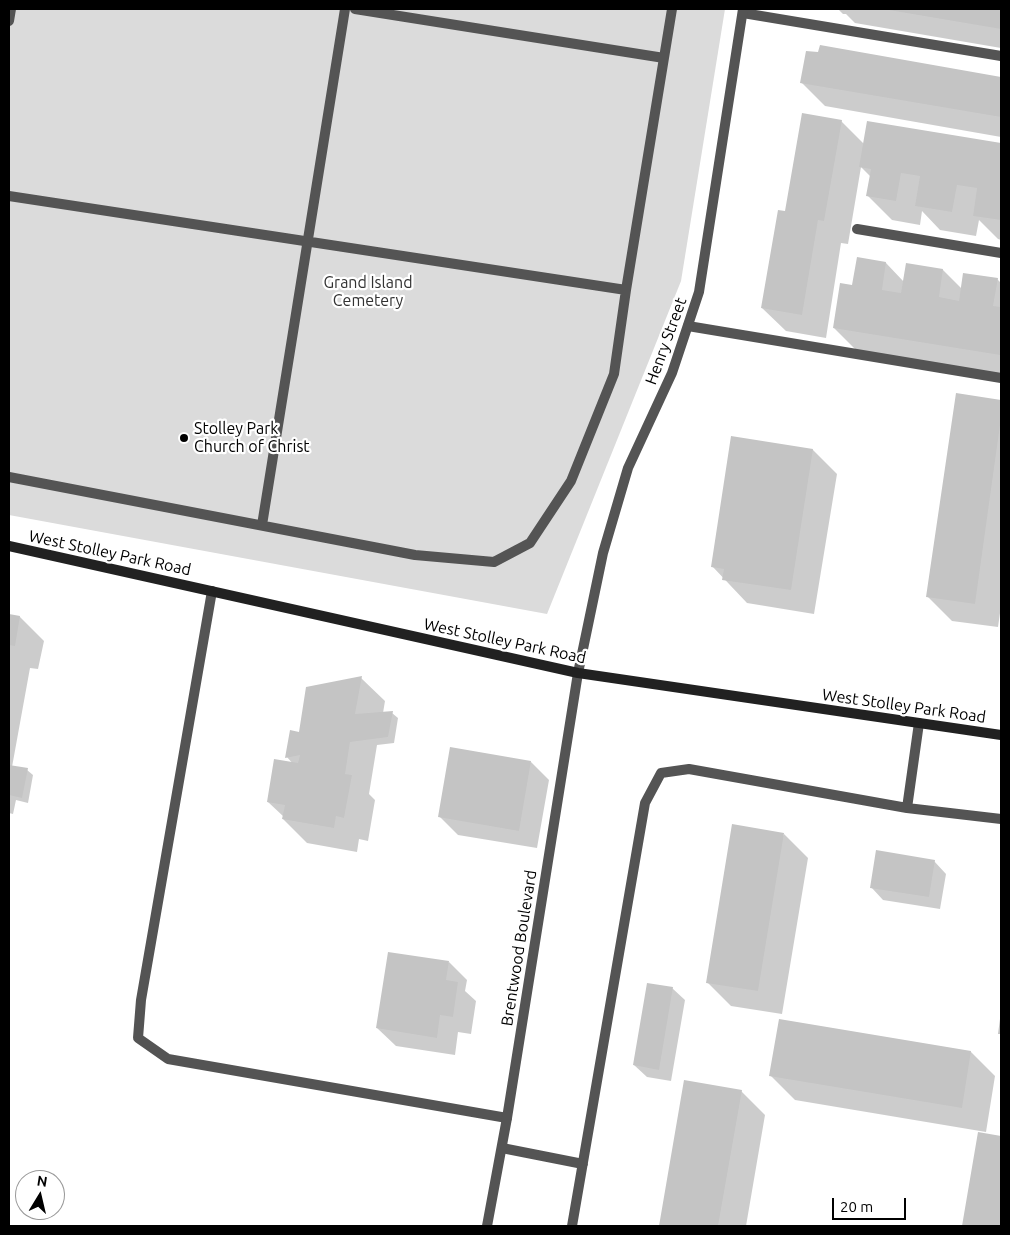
<!DOCTYPE html>
<html>
<head>
<meta charset="utf-8">
<style>
  body { margin:0 }
  #map { position:relative; width:1010px; height:1235px; overflow:hidden; background:#fff; font-family:Ubuntu,sans-serif }
  canvas { display:block }
  .frame { position:absolute; inset:0; border:10px solid #000; pointer-events:none }
  .north { position:absolute; left:15px; top:1170px; width:50px; height:50px; box-sizing:border-box; background:#fff; border:1px solid #999; border-radius:50%; rotate:9deg; font-size:14px; font-weight:700; line-height:20px; text-align:center; color:#000 }
  .north::after { content:''; display:block; margin:auto; width:18px; height:22px; background:#000; clip-path:polygon(50% 0,100% 100%,50% 72%,0 100%) }
  .scale { position:absolute; left:832px; top:1198px; width:74px; height:22px; box-sizing:border-box; border:2px solid #000; border-top:0; padding-left:6px; font-size:15px; line-height:18px; white-space:nowrap; color:#000; -webkit-text-stroke:4px #fff; paint-order:stroke }
</style>
</head>
<body>
<div id="map">
<canvas width="1010" height="1235"></canvas>
<div class="frame"></div>
<div class="north">N</div>
<div class="scale">20 m</div>
</div>
<script>
const g = document.querySelector('canvas').getContext('2d');
g.lineJoin = 'round';
function fill(path, color) { g.fillStyle = color; g.fill(path, 'evenodd'); }
const toPath = rows => new Path2D(rows.map(r => 'M' + r).join(''));
function strokePath(path, color, width, dash) { g.strokeStyle = color; g.lineWidth = width; g.lineCap = dash ? 'butt' : 'round'; g.setLineDash(dash || []); g.stroke(path); }
function label(font, color, halo, rows, align = 'center') {
  g.font = font + ' Ubuntu,sans-serif'; g.lineWidth = 4.5; g.setLineDash([]); g.textBaseline = 'middle'; g.strokeStyle = halo; g.fillStyle = color; for (const [text, x, y, turn = 0] of rows) {
    g.save(); g.translate(x, y); g.rotate((+turn || 0) * Math.PI / 180); g.textAlign = isNaN(turn) ? turn : align; if (halo) g.strokeText(text, 0, 0); g.fillText(text, 0, 0); g.restore();
  }
}
fill(toPath([
  [9,9,725,9,681,281,547,614,9,515]
]), '#dbdbdb');
fill(toPath([
  [838,9,1001,9,1001,48,855,23,846,14,843,14],
  [821,47,1001,78,1001,137,825,106,801,82,819,54],
  [841,121,864,144,868,123,1001,145,1001,240,998,239,979,220,976,236,940,230,922,211,920,225,892,220,868,196,871,177,861,167,848,244,841,243,826,338,786,331,762,308,786,213],
  [858,259,886,263,904,282,907,265,943,270,962,289,997,279,1001,283,1001,375,858,352,834,328,853,286],
  [957,395,1001,401,1001,606,998,627,952,621,928,597],
  [733,438,813,450,837,474,814,614,747,603,712,566],
  [9,615,20,617,44,641,38,669,30,668,12,767,27,770,33,775,28,803,16,800,13,814,9,813],
  [361,678,385,701,383,713,392,713,398,718,394,743,377,745,369,794,375,800,368,841,359,839,357,852,307,843,283,819,284,817,268,802,293,764,287,757,300,733],
  [531,762,549,780,537,848,458,835,439,816],
  [784,834,808,858,782,1014,731,1006,707,982],
  [934,861,946,874,940,909,883,900,871,887],
  [449,962,467,980,465,991,476,1001,471,1034,458,1032,455,1055,396,1046,377,1028],
  [672,988,685,1000,671,1081,647,1077,634,1065],
  [971,1052,995,1076,986,1132,795,1100,771,1076],
  [685,1081,741,1091,765,1115,746,1226,660,1226],
  [979,1133,1001,1137,1001,1226,963,1226]
]), '#0003');
fill(toPath([
  [889,9,1001,9,1001,29,889,10],
  [820,45,1001,77,1001,117,800,83,806,51,818,52],
  [802,113,842,120,824,221,818,220,802,315,761,308,778,210,785,211],
  [867,121,1001,143,1001,220,973,216,977,188,957,185,952,212,915,206,920,176,901,173,896,201,866,196,871,169,859,167],
  [857,257,886,262,882,290,901,293,906,263,943,269,939,297,959,301,963,273,998,278,993,306,1001,307,1001,346,1000,355,833,328,840,283,852,285],
  [956,393,1001,400,1001,418,975,604,926,597],
  [731,436,813,449,791,590,722,580,724,569,711,567],
  [9,614,20,616,15,646,9,645],
  [362,676,355,714,393,711,388,737,350,742,345,774,352,775,344,818,336,816,334,828,282,819,285,805,267,802,274,759,298,763,300,755,285,758,290,730,299,732,306,687],
  [450,747,531,761,519,831,438,817],
  [9,765,28,768,22,798,9,795],
  [732,824,784,833,758,991,706,983],
  [876,850,935,860,929,897,870,888],
  [388,952,449,961,446,980,458,982,453,1017,440,1015,437,1038,376,1028],
  [647,983,673,987,659,1070,633,1065],
  [779,1019,971,1051,962,1108,769,1076],
  [1000,1019,1001,1019,1001,1034,998,1034],
  [684,1080,742,1090,718,1226,659,1226],
  [978,1132,1001,1136,1001,1226,962,1226]
]), '#c4c4c4');
strokePath(toPath([
  [355,9,664,58],
  [743,13,1001,56],
  [9,21,11,9],
  [9,196,626,290],
  [857,229,1001,253],
  [688,326,1001,378],
  [9,477,415,555,494,562,530,543,571,481,614,374,626,290,672,9],
  [262,525,345,9],
  [212,591,141,1000,138,1038,168,1059,507,1118],
  [907,808,919,723],
  [502,1148,583,1164],
  [572,1226,645,803,661,773,689,769,907,808,1001,819]
]), '#545454', 10);
strokePath(toPath([
  [487,1226,507,1118,578,673,603,553,628,468,672,373,699,292,743,9]
]), '#545454', 10);
strokePath(toPath([
  [9,546,578,673,1001,735]
]), '#212121', 10);
for (const [x, y, r, color] of [
  [184,438,5,"#000"]
]) { const dot = new Path2D(); dot.arc(x, y, r, 0, 2 * Math.PI); g.fillStyle = color; g.fill(dot); strokePath(dot, '#fff', 2); }
label('16px', '#323232', '#fff', [
  ["Grand Island",368,283],
  ["Cemetery",368,301]
]);
label('16px', '#000', '#fff', [
  ["Henry Street",666,341,-70],
  ["West Stolley Park Road",110,553,12],
  ["West Stolley Park Road",505,641,12],
  ["West Stolley Park Road",904,706,8],
  ["Brentwood Boulevard",519,948,-81]
]);
label('16px', '#000', '#fff', [
  ["Stolley Park",194,429],
  ["Church of Christ",194,447]
], 'left');
</script>
</body>
</html>
